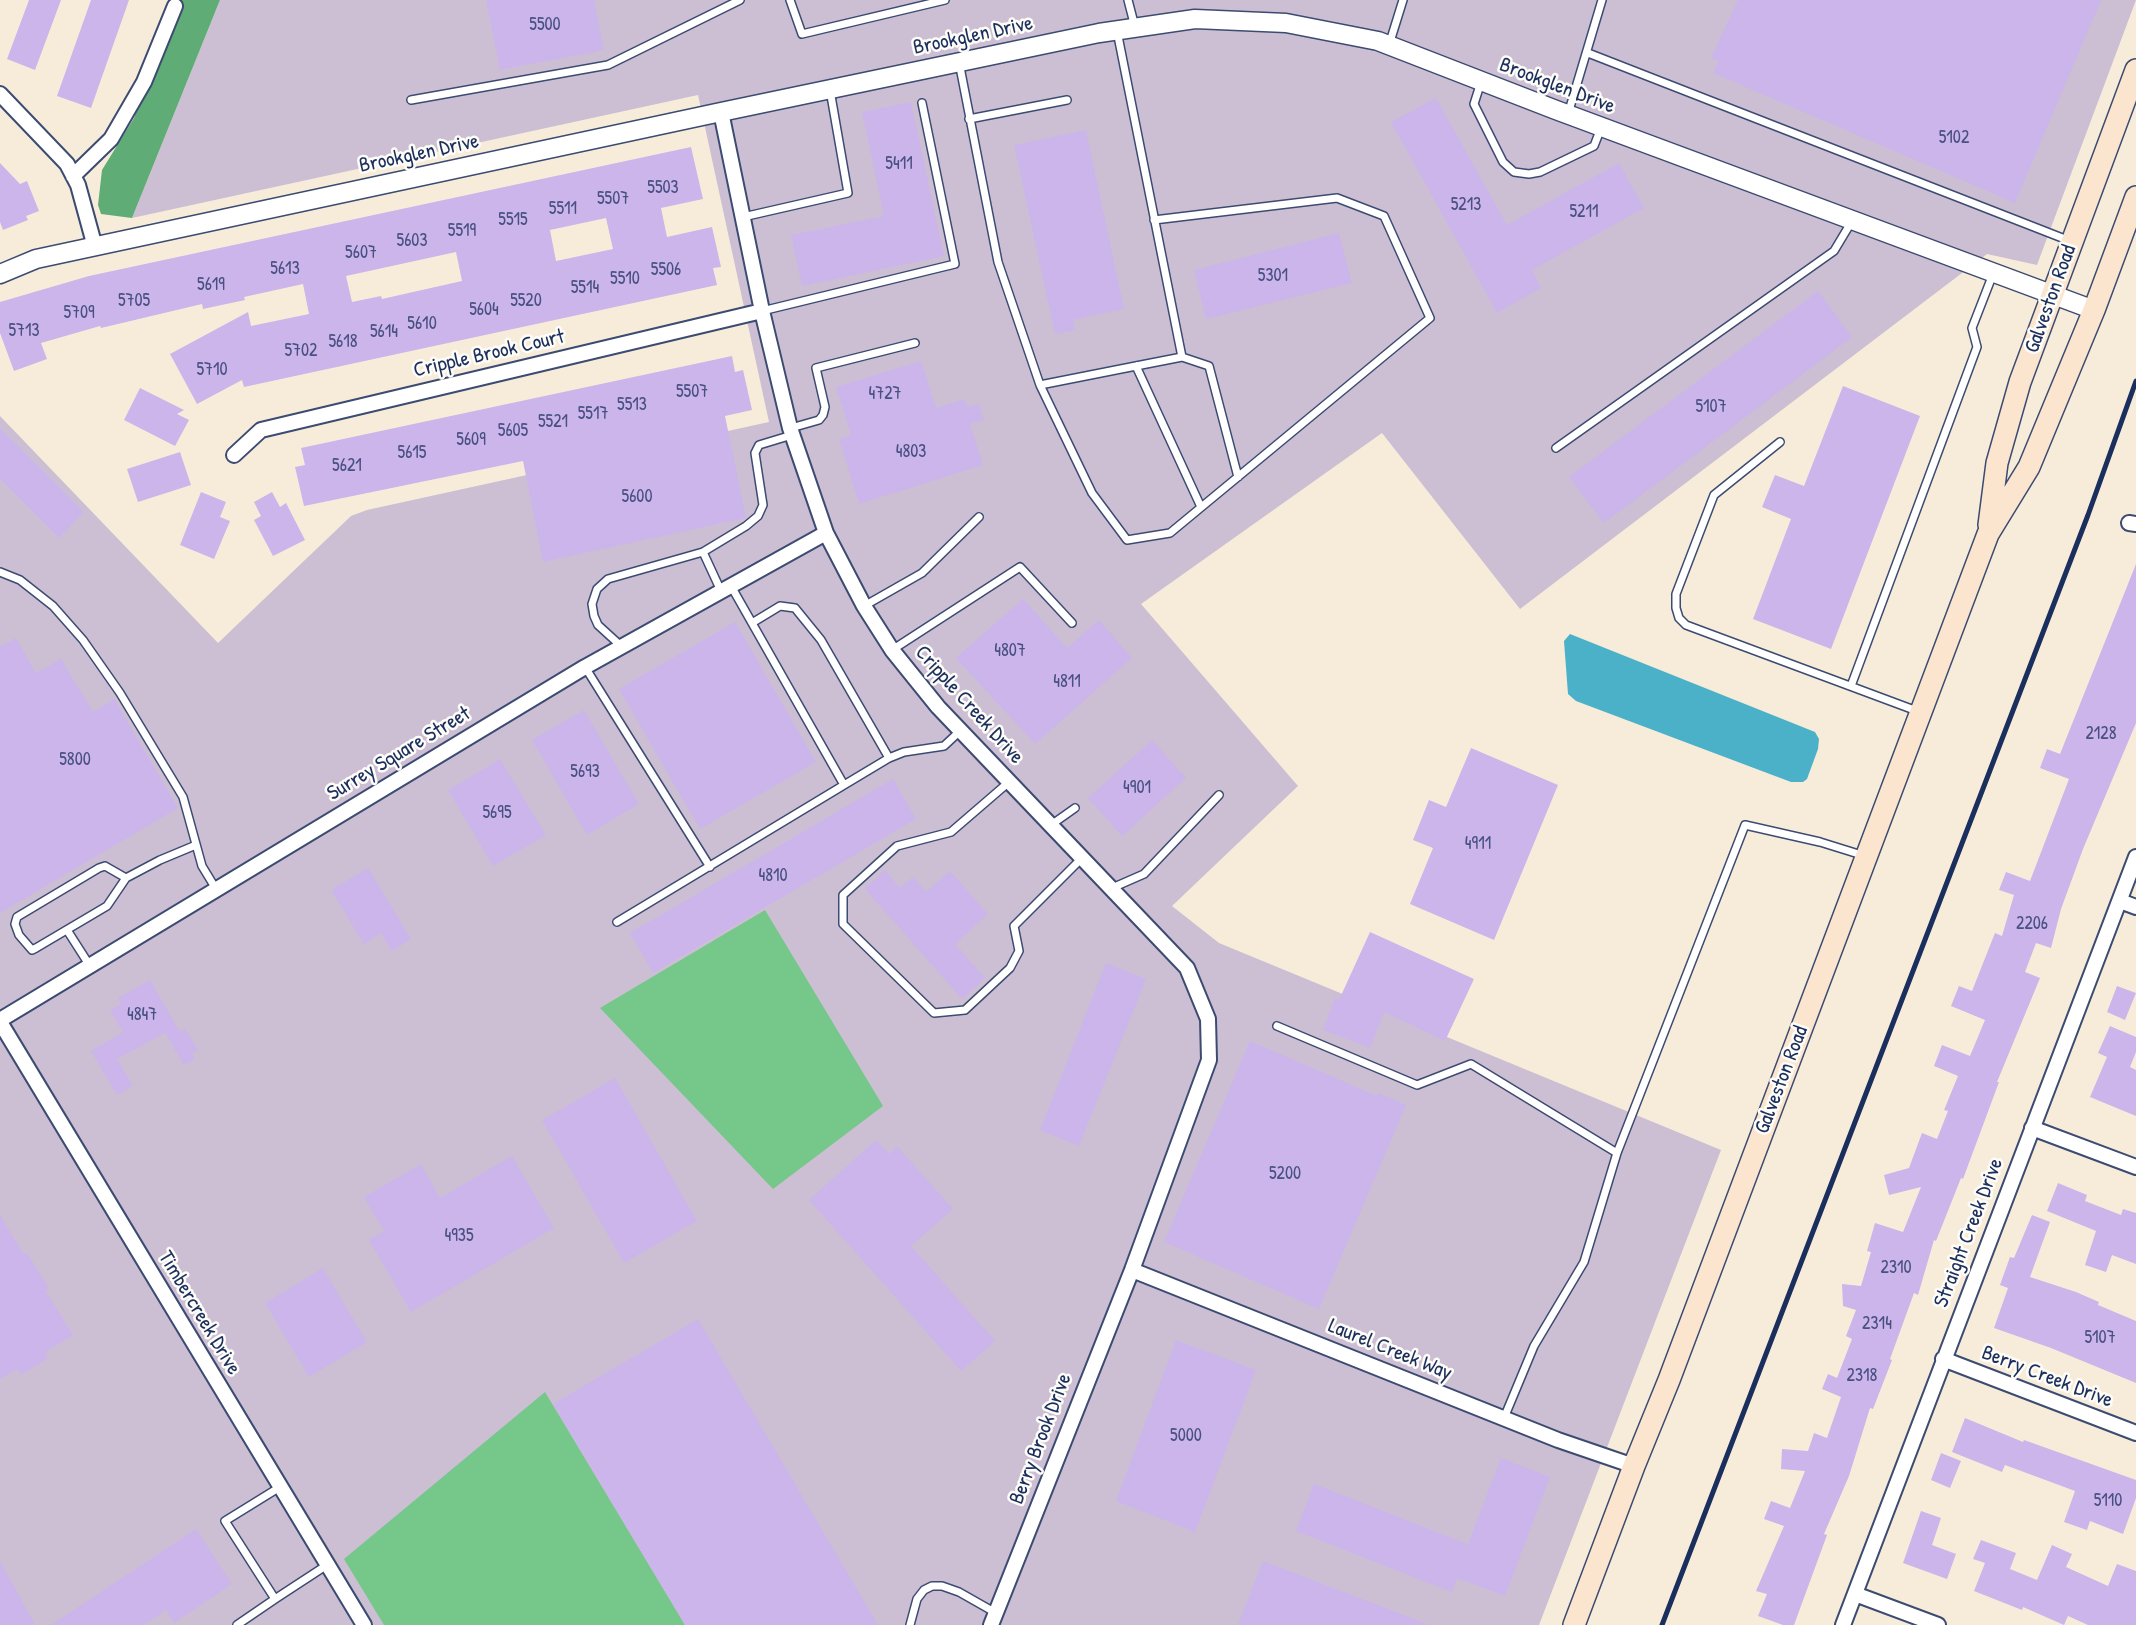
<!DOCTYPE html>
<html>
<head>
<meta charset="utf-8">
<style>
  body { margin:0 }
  canvas { display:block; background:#f7ecda }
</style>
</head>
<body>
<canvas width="2136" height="1625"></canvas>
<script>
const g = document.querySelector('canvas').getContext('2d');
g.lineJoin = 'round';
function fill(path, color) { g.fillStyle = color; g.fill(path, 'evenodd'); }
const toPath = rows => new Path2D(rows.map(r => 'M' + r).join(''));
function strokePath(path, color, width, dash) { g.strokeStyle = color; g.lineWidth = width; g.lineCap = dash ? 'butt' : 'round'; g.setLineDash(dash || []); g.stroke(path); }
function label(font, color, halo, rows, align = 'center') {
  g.font = font + ' "Patrick Hand",sans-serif'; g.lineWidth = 5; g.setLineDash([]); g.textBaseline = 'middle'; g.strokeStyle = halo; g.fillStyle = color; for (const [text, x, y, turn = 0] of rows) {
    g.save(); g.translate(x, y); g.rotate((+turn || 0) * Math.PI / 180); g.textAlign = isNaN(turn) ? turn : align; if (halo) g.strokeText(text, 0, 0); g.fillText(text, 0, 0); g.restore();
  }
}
fill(toPath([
  [220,0,2136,0,2037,265,1987,254,1520,609,1382,433,1141,604,1298,786,1172,906,1219,943,1721,1150,1539,1625,0,1625,0,416,218,643,351,516,367,510,769,422,698,95,132,218]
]), '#ccbfd4');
fill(toPath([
  [765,910,883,1106,773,1189,600,1008],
  [545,1392,685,1625,384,1625,344,1559]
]), '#75c78a');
fill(toPath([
  [178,0,220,0,132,218,101,214,98,205,102,170,134,118]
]), '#60ac76');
fill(toPath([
  [1570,634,1815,732,1819,739,1818,749,1807,779,1803,782,1791,782,1576,701,1568,694,1564,641]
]), '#4ab1c9');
fill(toPath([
  [29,0,61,0,35,70,7,59],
  [91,0,129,0,91,108,57,96],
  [486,0,594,0,604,50,500,70],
  [1738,0,2101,0,2015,203,1713,73,1719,61,1711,58],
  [1436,98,1507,225,1619,163,1644,208,1532,270,1541,288,1497,313,1391,122],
  [911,102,944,256,802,286,791,235,884,216,862,112],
  [1086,130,1124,309,1073,320,1075,330,1055,334,1014,145],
  [691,147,703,199,661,208,667,237,712,227,721,267,713,268,717,285,244,387,242,380,197,404,170,354,248,312,251,326,309,314,303,284,244,297,245,300,203,309,202,304,101,328,100,326,41,343,47,359,14,371,0,333,0,302,89,276],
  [606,218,613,249,556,261,550,230],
  [456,252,462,281,382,299,381,296,352,302,346,276],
  [0,163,20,184,27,181,39,211,26,216,28,220,3,230,0,222],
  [1339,233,1352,283,1206,319,1194,270],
  [1818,291,1852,337,1604,523,1569,477],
  [732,356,735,372,743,370,752,410,725,416,746,518,543,562,523,461,304,506,295,467,305,465,301,448],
  [921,361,936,408,965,399,967,407,979,404,984,420,970,424,983,465,859,504,839,439,851,435,836,387],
  [1843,386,1920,416,1831,649,1753,619,1791,519,1762,507,1775,475,1804,486],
  [140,388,184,410,177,414,189,420,175,446,124,420],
  [0,428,84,512,59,538,0,479],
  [180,452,191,485,138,502,127,469],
  [201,492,226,502,220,517,230,521,214,559,180,545],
  [272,492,280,507,286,503,305,540,273,556,254,520,261,516,254,502],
  [2136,564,2136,723,2083,849,2061,909,2051,948,2036,943,2025,972,2040,978,1997,1082,1999,1082,1963,1179,1961,1178,1936,1241,1934,1240,1918,1295,1914,1293,1890,1359,1892,1360,1873,1409,1870,1408,1849,1476,1824,1534,1827,1535,1794,1625,1783,1625,1758,1616,1767,1594,1756,1591,1784,1526,1764,1519,1771,1501,1790,1508,1805,1471,1781,1469,1782,1449,1808,1451,1814,1433,1827,1438,1841,1397,1822,1389,1828,1374,1837,1378,1852,1339,1846,1336,1856,1310,1843,1306,1842,1284,1861,1286,1871,1252,1867,1251,1875,1223,1903,1232,1921,1187,1889,1195,1884,1175,1909,1168,1922,1133,1937,1139,1948,1111,1944,1110,1958,1076,1934,1066,1942,1045,1970,1056,1985,1020,1951,1006,1959,986,1972,991,1995,933,2002,936,2014,895,1999,890,2006,872,2030,881,2069,779,2040,768,2047,749,2060,754],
  [1023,599,1067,648,1099,620,1132,658,1035,744,956,658],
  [735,622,816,762,700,829,619,689],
  [16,638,36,673,61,659,93,712,114,699,178,808,0,913,0,647],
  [584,710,639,804,587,835,532,740],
  [1152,740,1186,778,1122,836,1088,798],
  [1471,748,1558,785,1494,940,1410,904,1433,848,1413,840,1429,800,1446,807],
  [500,759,546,835,493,866,448,790],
  [893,779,916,819,653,973,630,933],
  [368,868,411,939,392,951,381,933,364,944,331,890],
  [885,870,900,888,913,877,926,892,950,871,988,914,955,944,985,978,962,999,865,889],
  [1370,932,1474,979,1445,1041,1384,1012,1370,1048,1323,1030,1335,998,1339,1000],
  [1106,963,1146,979,1079,1146,1040,1130],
  [150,980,180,1032,185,1029,198,1050,192,1054,195,1059,184,1065,165,1033,117,1059,133,1086,117,1095,91,1051,123,1032,110,1010,121,1004,118,998],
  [2117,986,2136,993,2125,1020,2107,1012],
  [2110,1026,2136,1037,2136,1052,2130,1067,2136,1070,2136,1116,2090,1097,2107,1057,2098,1053],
  [1250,1041,1377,1096,1378,1093,1406,1105,1319,1309,1164,1242],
  [615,1078,697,1221,624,1263,542,1120],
  [876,1140,889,1154,897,1146,953,1209,911,1246,995,1341,961,1371,809,1200],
  [512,1156,554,1228,411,1312,369,1240,384,1231,364,1197,421,1164,440,1198],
  [2058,1183,2087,1195,2085,1201,2121,1215,2123,1209,2136,1213,2136,1264,2112,1255,2106,1272,2085,1265,2096,1231,2047,1211],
  [0,1215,24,1255,27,1253,49,1288,45,1290,73,1335,45,1352,48,1358,21,1375,18,1369,0,1379],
  [2032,1215,2050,1222,2030,1277,2076,1292,2099,1302,2098,1305,2136,1321,2136,1383,2051,1348,1994,1328,2008,1288,2000,1285,2010,1257,2014,1258],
  [323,1268,367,1342,309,1377,265,1303],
  [698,1319,878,1625,685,1625,553,1404],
  [1176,1340,1256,1370,1195,1532,1116,1501],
  [1965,1418,2023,1442,2024,1440,2136,1480,2136,1498,2123,1534,2090,1521,2087,1530,2064,1522,2075,1491,2005,1465,2002,1472,1952,1452],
  [1941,1453,1961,1461,1950,1488,1931,1480],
  [1501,1458,1550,1477,1505,1596,1457,1578,1452,1592,1296,1531,1314,1484,1468,1544],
  [1921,1511,1941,1518,1932,1545,1956,1554,1947,1579,1903,1563],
  [196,1529,232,1584,174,1623,166,1610,144,1625,51,1625],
  [1981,1540,2016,1553,2010,1569,2037,1580,2052,1545,2072,1554,2066,1567,2108,1586,2117,1564,2136,1571,2136,1625,2088,1625,2068,1616,2064,1625,2023,1607,2022,1610,1974,1591,1985,1563,1973,1559],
  [0,1561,35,1625,0,1625],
  [1263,1561,1427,1624,1427,1625,1238,1625]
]), '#cbb5ea');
const service = toPath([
  [790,0,802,34,945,0],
  [1128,0,1135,27],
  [1389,45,1403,0],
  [1588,53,2070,241],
  [959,62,998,262,1040,385,1136,366,1182,357,1117,31],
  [1481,82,1474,104,1503,162,1514,172,1529,174,1540,172,1594,146,1601,128],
  [411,100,608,65,740,0],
  [1568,114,1602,0],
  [969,119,1067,100],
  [743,217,848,193,830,90],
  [762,311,955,264,922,103],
  [1182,357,1209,366,1238,477],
  [1136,366,1201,507],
  [1040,385,1092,493,1127,540,1170,533,1430,318,1384,216,1337,198,1154,220],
  [791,428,819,420,823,415,825,407,816,368,915,343],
  [1780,442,1714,495,1676,594,1676,608,1679,618,1686,625,1917,711],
  [1556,448,1834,251,1852,221],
  [703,552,721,591],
  [0,572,20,580,53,606,83,640,120,693,183,797,202,866,216,889],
  [864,606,922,573,979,517],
  [752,623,780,606,795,608,821,640,889,758],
  [621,646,598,625,594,616,592,604,597,589,608,579,703,552,746,526,758,516,763,505,755,453,759,445,792,435],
  [892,650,1020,567,1072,623],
  [585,667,710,867],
  [1851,686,1977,347,1972,328,1993,274],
  [1009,782,951,832,897,846,843,895,843,924,934,1013,965,1010,1010,968,1019,951,1014,926,1082,858],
  [844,785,889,758,904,752,944,746,960,731],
  [1051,825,1075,808],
  [126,878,105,866,99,868,17,917,15,924,19,935,32,950,36,948,107,906,126,878,160,860,196,845],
  [1112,888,1144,874,1219,795],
  [617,922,844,785,731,586],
  [67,930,90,966],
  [1277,1026,1417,1085,1471,1064,1617,1153],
  [1504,1418,1534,1346,1584,1262,1617,1153,1745,825,1820,842,1865,856],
  [280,1487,225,1521,275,1599,327,1565],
  [237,1625,275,1599],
  [910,1625,917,1599,924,1590,932,1586,942,1586,959,1592,996,1613]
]);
const minor = toPath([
  [0,94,67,164,78,185,95,247],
  [721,112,762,311,790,428,826,533,864,606,892,650,938,707,1187,968,1208,1019,1209,1060,1132,1270,991,1625],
  [73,176,111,139,144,82,175,6],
  [234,455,261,430,762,311],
  [2129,523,2136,524],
  [2120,901,2136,907],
  [0,1020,585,667,826,533],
  [0,1022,364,1625],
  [2032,1128,2136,1167],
  [1132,1270,1558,1440,1634,1466],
  [1943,1359,2136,1433],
  [1855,1594,1938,1625],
  [1843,1625,2136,857]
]);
const tertiary = toPath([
  [0,274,36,259,721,112,1099,33,1195,19,1286,23,1378,41,1556,110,2094,310]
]);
const secondary = toPath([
  [1989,525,1997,463,2020,382,2136,70],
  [1574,1625,1634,1466,1669,1380,1988,534,2029,467,2094,310,2136,197]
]);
strokePath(service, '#3c4b71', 10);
strokePath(minor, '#3c4b71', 18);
strokePath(tertiary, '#3c4b71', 21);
strokePath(secondary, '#3c4b71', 24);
strokePath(service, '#fff', 7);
strokePath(minor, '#fff', 14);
strokePath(tertiary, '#fff', 18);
strokePath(secondary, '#fbe5cf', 21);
strokePath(toPath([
  [1662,1625,2088,515,2136,381]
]), '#1b2f5e', 5);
label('18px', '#475081', null, [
  ["5500",545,25],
  ["5102",1954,138],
  ["5411",899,164],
  ["5503",663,188],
  ["5507",613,199],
  ["5213",1466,205],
  ["5511",563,209],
  ["5211",1584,212],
  ["5515",513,220],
  ["5519",462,231],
  ["5603",412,241],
  ["5607",361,253],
  ["5613",285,269],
  ["5506",666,270],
  ["5301",1273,276],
  ["5510",625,279],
  ["5619",211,285],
  ["5514",585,288],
  ["5705",134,301],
  ["5520",526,301],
  ["5604",484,310],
  ["5709",79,313],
  ["5610",422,324],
  ["5713",24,331],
  ["5614",384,332],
  ["5618",343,342],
  ["5702",301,351],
  ["5710",212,370],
  ["5507",692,392],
  ["4727",885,394],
  ["5513",632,405],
  ["5107",1711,407],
  ["5517",593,414],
  ["5521",553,422],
  ["5605",513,431],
  ["5609",471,440],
  ["4803",911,452],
  ["5615",412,453],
  ["5621",347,466],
  ["5600",637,497],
  ["4807",1010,651],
  ["4811",1067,682],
  ["2128",2101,734],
  ["5800",75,760],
  ["5693",585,772],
  ["4901",1137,788],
  ["5695",497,813],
  ["4911",1478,844],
  ["4810",773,876],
  ["2206",2032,924],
  ["4847",142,1015],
  ["5200",1285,1174],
  ["4935",459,1236],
  ["2310",1896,1268],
  ["2314",1877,1324],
  ["5107",2100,1338],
  ["2318",1862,1376],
  ["5000",1186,1436],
  ["5110",2108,1501]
]);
label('21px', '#1b2f5e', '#fdfcf7', [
  ["Brookglen Drive",973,36,-12],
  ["Brookglen Drive",1557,86,21],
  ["Brookglen Drive",419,154,-12],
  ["Galveston Road",2051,299,-70],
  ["Cripple Brook Court",489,354,-13],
  ["Cripple Creek Drive",969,705,48],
  ["Surrey Square Street",399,754,-31],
  ["Galveston Road",1782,1080,-69],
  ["Straight Creek Drive",1969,1233,-69],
  ["Timbercreek Drive",199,1313,59],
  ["Laurel Creek Way",1390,1350,22],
  ["Berry Creek Drive",2047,1377,21],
  ["Berry Brook Drive",1041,1439,-69]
]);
</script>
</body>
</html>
